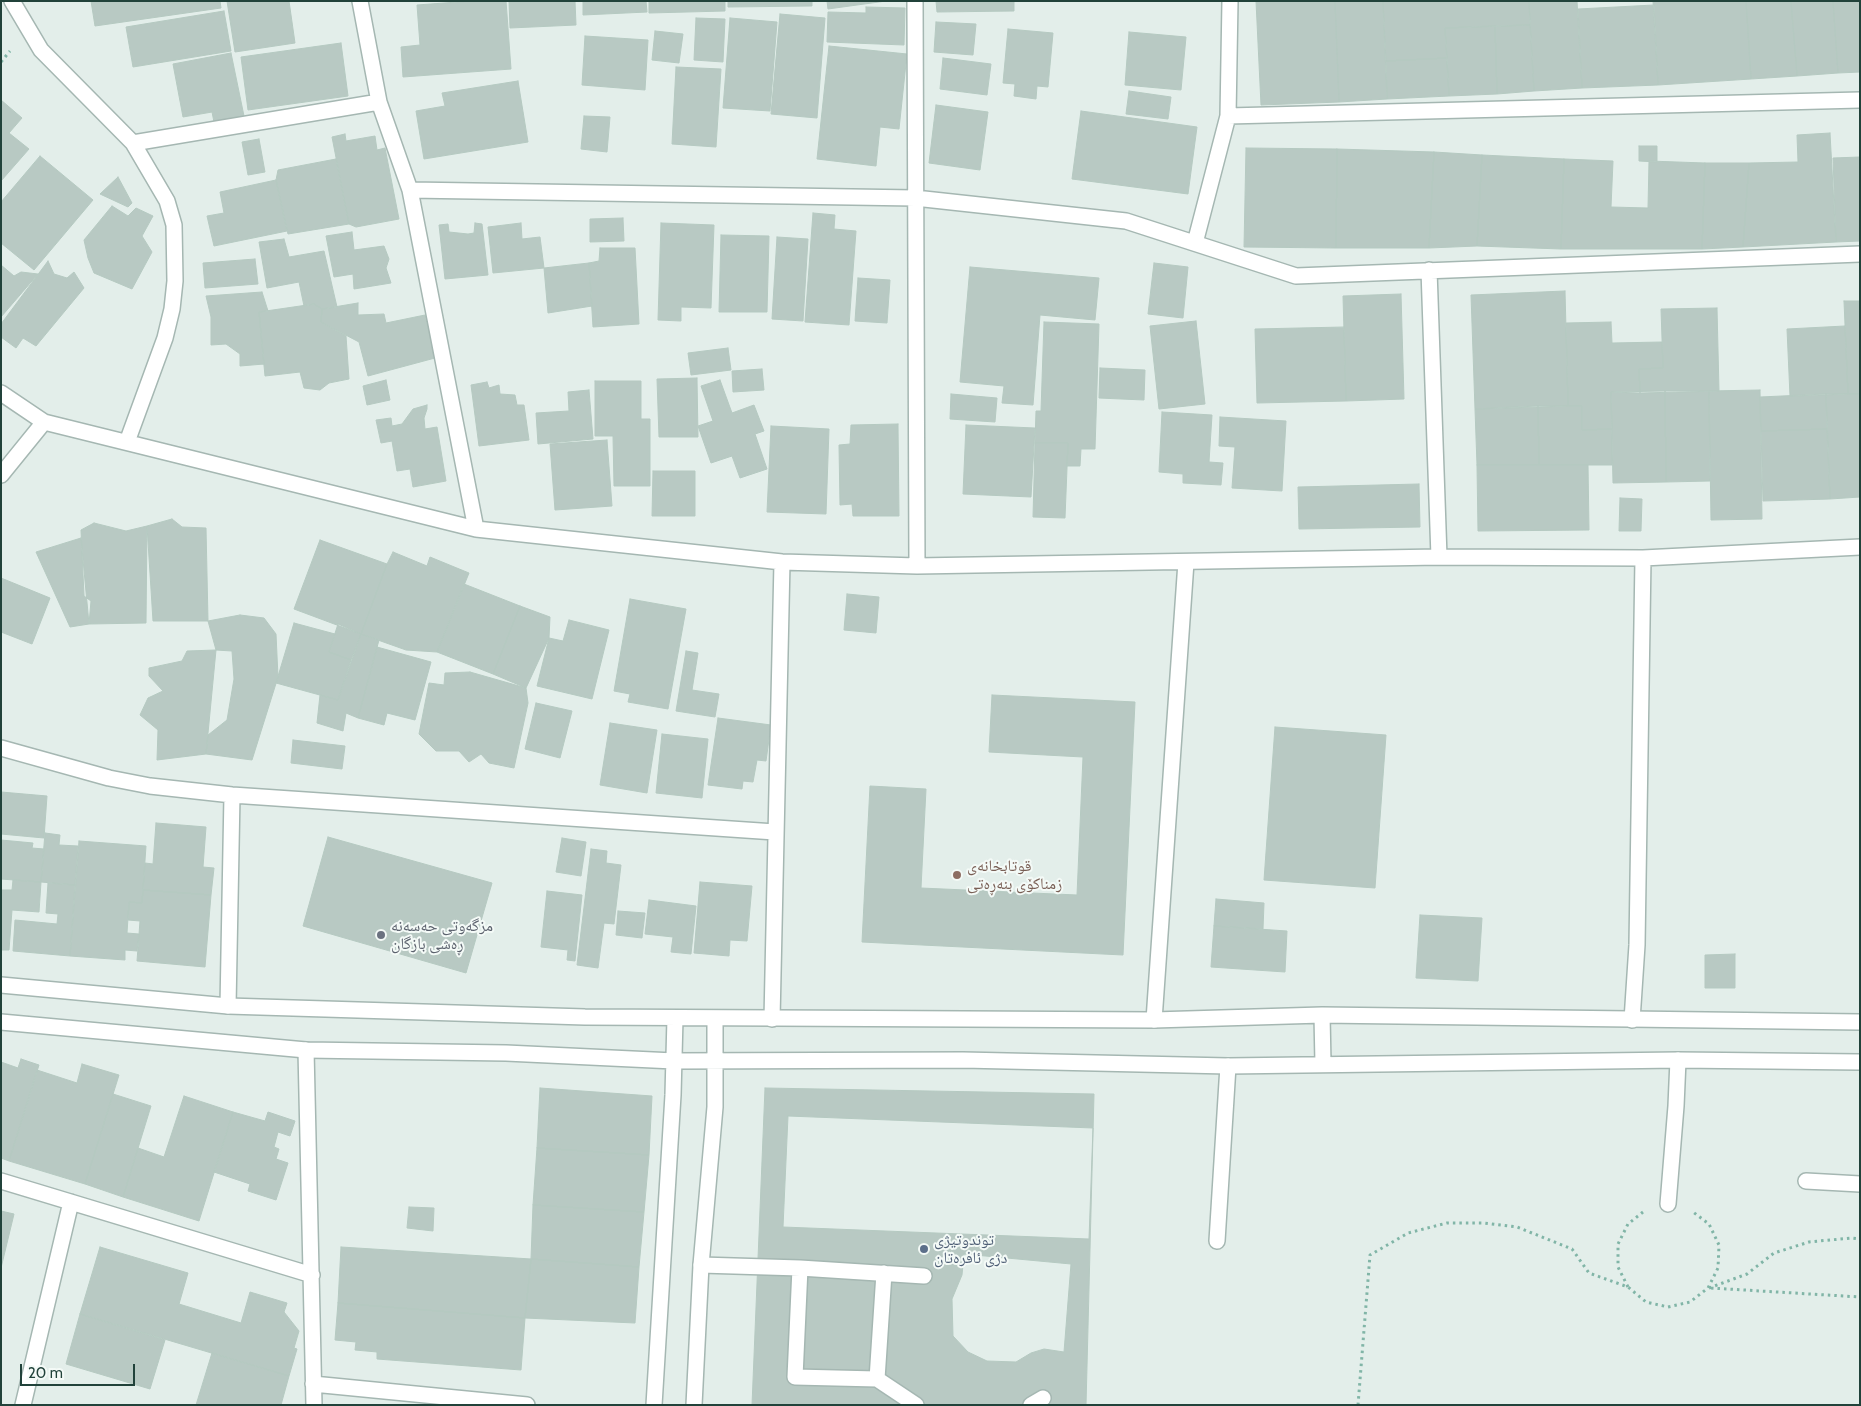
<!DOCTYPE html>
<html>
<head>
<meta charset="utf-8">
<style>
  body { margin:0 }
  #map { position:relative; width:1861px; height:1406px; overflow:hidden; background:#e3eeea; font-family:Cabin,sans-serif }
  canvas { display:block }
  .frame { position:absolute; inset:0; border:2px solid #21423a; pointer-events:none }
  .scale { position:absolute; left:20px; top:1364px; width:115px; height:22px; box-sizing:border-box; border:2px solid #21423a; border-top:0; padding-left:6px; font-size:15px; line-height:18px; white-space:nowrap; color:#21423a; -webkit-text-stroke:4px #f4faf7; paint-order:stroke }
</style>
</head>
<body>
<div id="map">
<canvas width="1861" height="1406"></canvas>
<div class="frame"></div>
<div class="scale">20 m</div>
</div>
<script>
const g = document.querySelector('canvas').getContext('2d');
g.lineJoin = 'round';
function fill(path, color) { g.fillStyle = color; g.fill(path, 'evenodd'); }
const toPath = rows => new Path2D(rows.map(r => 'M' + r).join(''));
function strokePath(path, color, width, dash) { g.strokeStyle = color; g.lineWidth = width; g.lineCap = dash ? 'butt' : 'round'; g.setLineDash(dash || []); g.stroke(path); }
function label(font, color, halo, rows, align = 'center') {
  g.font = font + ' Cabin,"Noto Naskh Arabic",sans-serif'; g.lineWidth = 4; g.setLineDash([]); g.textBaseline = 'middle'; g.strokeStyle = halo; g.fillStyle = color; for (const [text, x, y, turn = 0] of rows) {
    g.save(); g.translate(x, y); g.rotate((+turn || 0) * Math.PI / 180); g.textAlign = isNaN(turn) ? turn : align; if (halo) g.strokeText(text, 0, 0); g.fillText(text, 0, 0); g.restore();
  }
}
const building = toPath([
  [91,1,220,1,221,8,95,26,91,1],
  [227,1,289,1,295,43,235,52,227,1],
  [471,1,506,1,511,69,403,77,401,47,420,45,417,5,471,1],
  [509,1,575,1,576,25,510,28,509,1],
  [583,1,646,1,647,12,583,15,583,1],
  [649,1,725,1,725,11,649,13,649,1],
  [728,1,812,1,812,6,728,7,728,1],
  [827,1,886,1,828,9,827,1],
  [936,1,1014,1,1014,11,937,12,936,1],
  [1256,1,1335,1,1339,102,1261,105,1256,1],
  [1335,1,1383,1,1387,99,1339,102,1335,1],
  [1383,1,1529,1,1530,25,1445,28,1447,58,1386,61,1383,1],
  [1529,1,1577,1,1582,88,1534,91,1529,1],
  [1653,1,1746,1,1751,79,1658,85,1653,1],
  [1746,1,1791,1,1797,76,1751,79,1746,1],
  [1791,1,1833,1,1838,73,1797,76,1791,1],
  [1833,1,1860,1,1860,72,1838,73,1833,1],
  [1654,5,1658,85,1582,88,1578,9,1654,5],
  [866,7,905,8,904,45,827,42,828,12,866,13,866,7],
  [224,11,231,51,133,67,126,27,224,11],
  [780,14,825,18,817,118,771,114,780,14],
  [696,18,725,19,723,62,694,60,696,18],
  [730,18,777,22,770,111,723,108,730,18],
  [936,22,976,24,973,55,934,52,936,22],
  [1530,25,1534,91,1497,94,1495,26,1530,25],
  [1495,26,1497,94,1449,96,1445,28,1495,26],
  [1008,29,1053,33,1048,87,1037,86,1036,99,1014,96,1015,84,1003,83,1008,29],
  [655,31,683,34,679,63,652,60,655,31],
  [1129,32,1186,37,1181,90,1125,85,1129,32],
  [585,36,648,40,645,90,582,85,585,36],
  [341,43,348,96,248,110,241,57,341,43],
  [829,46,907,54,899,129,880,127,876,166,817,159,829,46],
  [231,53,244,116,214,122,212,112,183,117,173,64,231,53],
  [943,58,991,64,987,95,940,89,943,58],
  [1447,58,1449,96,1387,99,1386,61,1447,58],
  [676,67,721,69,716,147,672,144,676,67],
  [518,81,528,142,424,159,416,111,445,106,442,93,518,81],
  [1129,91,1171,97,1168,119,1126,114,1129,91],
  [1,100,22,118,9,133,29,149,1,181,1,100],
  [936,105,988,112,980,170,929,163,936,105],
  [1081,111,1197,127,1188,194,1072,179,1081,111],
  [584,116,610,117,607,152,581,149,584,116],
  [1830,133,1836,242,1743,247,1749,163,1798,162,1797,135,1830,133],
  [345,134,346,141,375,136,377,150,385,148,399,219,356,227,349,224,332,137,345,134],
  [259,139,265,172,248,175,242,142,259,139],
  [1639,146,1657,146,1657,162,1639,161,1639,146],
  [1246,148,1337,149,1336,248,1244,247,1246,148],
  [1337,149,1434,152,1429,248,1336,248,1337,149],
  [1434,152,1482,155,1477,246,1429,248,1434,152],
  [1482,155,1564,159,1561,249,1477,246,1482,155],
  [40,156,93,200,34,270,1,243,1,202,40,156],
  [1860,157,1860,241,1836,242,1833,158,1860,157],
  [336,159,349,224,288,234,276,180,278,170,336,159],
  [1564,159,1613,161,1611,207,1648,208,1649,161,1705,163,1702,249,1561,249,1564,159],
  [1705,163,1749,163,1743,247,1702,249,1705,163],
  [118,177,132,203,128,207,100,194,118,177],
  [276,180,287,231,214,246,207,216,224,213,220,192,276,180],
  [112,206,128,216,136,208,153,216,142,236,152,252,132,289,94,273,88,258,84,240,112,206],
  [813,213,835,215,834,229,856,231,849,325,805,322,813,213],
  [623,218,624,241,590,242,590,219,623,218],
  [475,223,482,224,488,275,445,279,439,225,448,224,449,232,468,234,474,233,475,223],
  [521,223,522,239,540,237,544,268,493,273,488,227,521,223],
  [661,223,714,225,711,308,681,307,681,321,658,320,661,223],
  [352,232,354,250,384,246,389,259,386,268,391,283,354,289,353,274,334,277,326,236,352,232],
  [721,235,769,236,767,312,719,312,721,235],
  [777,237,808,239,803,321,772,319,777,237],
  [284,239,289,257,324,251,337,307,322,309,314,304,304,306,299,282,267,288,259,242,284,239],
  [600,248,635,248,639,324,593,327,589,263,599,261,600,248],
  [255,259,258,284,205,288,203,263,255,259],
  [48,261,54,274,67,278,74,272,84,288,36,346,23,338,16,348,1,337,1,324,48,261],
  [589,263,592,306,548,313,544,268,589,263],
  [1154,263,1188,267,1183,318,1148,314,1154,263],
  [1,265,14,276,21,272,38,274,1,317,1,265],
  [970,267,1099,278,1095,320,1040,315,1033,405,1002,403,1004,386,960,382,970,267],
  [858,278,890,280,887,323,855,321,858,278],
  [1565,291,1568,406,1475,409,1471,295,1565,291],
  [262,292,268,311,259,312,264,364,240,366,240,354,226,344,211,345,211,317,206,296,262,292],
  [1401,294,1404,399,1346,401,1343,296,1401,294],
  [1844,301,1860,301,1860,394,1848,394,1844,301],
  [358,303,358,315,384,314,386,323,425,315,435,358,368,376,359,342,321,322,322,309,358,303],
  [314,304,322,309,321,322,346,336,349,379,329,383,320,390,304,388,300,372,265,376,259,312,314,304],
  [1717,308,1719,391,1640,393,1639,369,1663,368,1661,309,1717,308],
  [1196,321,1205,404,1159,409,1150,326,1196,321],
  [1044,322,1099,324,1095,449,1081,449,1080,466,1067,466,1068,443,1035,443,1036,411,1041,411,1044,322],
  [1611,322,1612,343,1662,342,1663,368,1639,369,1640,393,1611,392,1612,429,1582,430,1582,406,1568,406,1566,323,1611,322],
  [1845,326,1848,394,1790,396,1787,329,1845,326],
  [1344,327,1346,401,1257,403,1255,329,1344,327],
  [728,348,731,370,691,375,688,353,728,348],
  [1100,368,1145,370,1144,400,1099,398,1100,368],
  [762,369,764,390,733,392,732,371,762,369],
  [697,378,698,437,659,437,657,379,697,378],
  [386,380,390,400,367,405,363,386,386,380],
  [720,380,732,413,754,405,764,431,755,434,767,469,740,478,732,456,711,463,698,426,713,421,701,386,720,380],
  [595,381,641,381,641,419,650,419,650,486,614,486,613,436,595,436,595,381],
  [487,382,489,388,499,385,500,394,515,395,517,405,524,405,529,440,479,446,471,385,487,382],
  [589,390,593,439,538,444,536,413,569,411,568,392,589,390],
  [1760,390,1762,519,1711,520,1709,391,1760,390],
  [1665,391,1666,482,1613,483,1611,392,1665,391],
  [1665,391,1709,391,1710,481,1666,482,1665,391],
  [951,394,997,398,995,422,950,419,951,394],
  [1826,394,1827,429,1761,431,1760,397,1826,394],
  [1826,394,1860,394,1860,497,1830,499,1826,394],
  [427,405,427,409,424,418,425,429,437,427,446,481,413,487,410,469,397,471,392,441,381,443,376,420,391,418,392,426,402,424,413,409,427,405],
  [1538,406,1539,465,1477,465,1475,409,1538,406],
  [1538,406,1582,406,1582,430,1612,429,1612,465,1539,465,1538,406],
  [1162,412,1212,415,1209,462,1223,463,1221,485,1183,483,1183,474,1159,472,1162,412],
  [1220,417,1286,421,1282,491,1232,488,1235,447,1219,446,1220,417],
  [898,424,899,516,853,516,852,504,840,505,839,445,850,444,851,425,898,424],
  [966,425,1035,428,1031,497,963,494,966,425],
  [771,426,829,429,826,514,767,512,771,426],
  [1827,429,1830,499,1763,501,1761,431,1827,429],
  [607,440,612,506,555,510,550,444,607,440],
  [1035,443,1068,443,1065,518,1033,517,1035,443],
  [1477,465,1588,465,1589,530,1478,531,1477,465],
  [653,471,695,471,695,516,652,516,653,471],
  [1419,484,1420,527,1299,529,1298,487,1419,484],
  [1620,498,1642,499,1641,531,1619,531,1620,498],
  [172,519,182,527,206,528,208,621,153,621,147,526,172,519],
  [94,523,126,531,147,526,146,623,89,624,91,601,84,596,81,530,94,523],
  [81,538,89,624,70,627,36,552,81,538],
  [320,540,387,564,361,634,294,609,320,540],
  [393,552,427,566,430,557,469,573,437,652,406,650,361,634,387,564,393,552],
  [1,578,50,598,32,644,1,632,1,578],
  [464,584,520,606,493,674,437,652,464,584],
  [847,594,879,597,876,633,844,630,847,594],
  [630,599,686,609,668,709,628,702,630,694,614,691,630,599],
  [520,606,550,617,549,638,526,688,493,674,520,606],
  [240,615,264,618,276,634,278,677,252,760,206,754,208,735,227,720,234,679,232,651,216,650,208,621,240,615],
  [569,620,609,630,592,699,537,686,549,638,563,641,569,620],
  [294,623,335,634,329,652,351,660,338,700,276,683,294,623],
  [338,624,361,634,351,660,329,652,338,624],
  [361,634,379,640,358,718,346,713,343,731,317,723,320,695,338,700,361,634],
  [377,647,431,662,415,720,387,713,384,725,358,718,377,647],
  [216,650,206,754,157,760,158,730,140,715,148,698,163,691,149,676,149,668,182,661,187,651,216,650],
  [686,651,698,653,692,690,719,694,715,717,676,711,686,651],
  [470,672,526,688,528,703,514,768,489,763,481,754,469,762,459,751,436,751,419,734,429,683,444,685,445,673,470,672],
  [992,695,1135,702,1123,955,862,942,870,786,926,789,921,888,1077,895,1083,757,989,752,992,695],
  [536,703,572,711,560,758,525,749,536,703],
  [718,718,771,725,766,761,757,760,753,782,743,781,742,789,708,785,718,718],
  [610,723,657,730,647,793,600,785,610,723],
  [1275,727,1386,735,1375,888,1264,880,1275,727],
  [662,734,708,739,702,798,656,793,662,734],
  [293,740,345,746,342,769,291,763,293,740],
  [1,792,47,796,44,838,1,834,1,792],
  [156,823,206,827,203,867,214,868,211,895,143,890,145,863,153,864,156,823],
  [45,833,60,835,59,845,78,846,75,885,41,882,45,833],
  [328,837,492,883,466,973,303,926,328,837],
  [562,838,586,842,581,876,556,872,562,838],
  [1,840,33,843,32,848,44,849,41,882,1,879,1,840],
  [79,841,146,846,142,903,129,902,127,933,139,934,137,951,125,950,125,960,70,956,79,841],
  [591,849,607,851,606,863,621,865,614,924,604,923,598,968,577,965,591,849],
  [13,880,41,882,39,912,12,910,9,950,1,950,1,890,12,890,13,880],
  [700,882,752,886,747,941,730,940,729,956,694,953,700,882],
  [48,883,75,885,70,956,13,951,15,920,57,924,58,914,46,913,48,883],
  [143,890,211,895,205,967,137,961,140,921,128,920,129,902,142,903,143,890],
  [547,891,582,895,575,961,567,960,568,950,541,947,547,891],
  [1216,899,1264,903,1263,929,1214,926,1216,899],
  [649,900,696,906,691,954,671,952,673,937,645,934,649,900],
  [618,911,645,913,642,938,616,935,618,911],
  [1420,915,1482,918,1478,981,1416,978,1420,915],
  [1214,926,1287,931,1285,972,1211,967,1214,926],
  [1735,954,1735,988,1705,988,1705,955,1735,954],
  [21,1059,39,1065,9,1161,1,1158,1,1062,18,1068,21,1059],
  [82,1064,119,1075,85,1184,9,1161,37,1070,77,1083,82,1064],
  [540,1088,652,1096,649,1155,537,1148,540,1088],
  [765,1088,1094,1094,1086,1405,752,1405,765,1088],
  [113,1094,151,1106,123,1197,85,1184,113,1094],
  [184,1096,233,1112,199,1221,123,1197,138,1148,164,1157,184,1096],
  [233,1112,265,1121,268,1112,295,1121,290,1136,278,1132,274,1147,279,1149,276,1159,288,1163,276,1200,248,1191,250,1184,214,1172,233,1112],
  [788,1116,1093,1128,1089,1239,783,1227,788,1116],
  [537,1148,649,1155,644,1212,533,1205,537,1148],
  [533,1205,644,1212,639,1267,531,1259,533,1205],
  [409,1207,434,1208,433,1231,407,1228,409,1207],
  [1,1211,14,1214,1,1268,1,1211],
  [100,1247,188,1273,179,1304,241,1323,250,1292,287,1303,284,1312,299,1331,294,1348,297,1349,289,1376,80,1314,100,1247],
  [341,1247,531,1259,525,1318,338,1303,341,1247],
  [964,1254,1071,1264,1064,1352,1044,1349,1031,1353,1016,1362,987,1361,968,1352,953,1336,952,1299,962,1275,964,1254],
  [531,1259,639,1267,635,1323,525,1318,531,1259],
  [338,1303,525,1318,521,1370,377,1359,377,1352,355,1350,356,1342,335,1340,338,1303],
  [80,1314,165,1340,150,1389,66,1364,80,1314],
  [212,1353,289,1376,281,1405,196,1405,212,1353]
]);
fill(building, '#b8c9c3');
strokePath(building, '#b5c9c1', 1);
const service = toPath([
  [1806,1181,1860,1184],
  [1668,1204,1676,1106,1678,1060],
  [1217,1241,1228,1066],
  [701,1265,800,1268,924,1276],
  [800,1268,795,1377,877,1379,884,1273],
  [877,1379,916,1405],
  [1031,1405,1043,1398]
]);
const minor = toPath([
  [12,1,41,50,133,143,167,201,174,225,175,281,172,309,165,338,127,442],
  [360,1,379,102,410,190,476,529],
  [915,1,917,566],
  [1228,116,1860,100],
  [133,143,379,102],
  [410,190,915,198,1126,221,1296,276,1860,254],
  [1195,243,1228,116,1230,1],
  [1429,270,1439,557],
  [1,393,44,422,476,529,782,562,917,566,1439,557,1643,558,1860,547],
  [1,475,44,422],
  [1,748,109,778,150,786,232,795,775,832],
  [228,1006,232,795],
  [772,1019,782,562],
  [1154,1020,1186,562],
  [1632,1020,1637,945,1643,558],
  [306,1050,314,1405],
  [1,1181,312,1275],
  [313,1384,527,1405],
  [23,1405,71,1202]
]);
const tertiary = toPath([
  [1,985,228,1006,585,1017,1154,1020,1322,1015,1860,1022],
  [1322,1015,1323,1064],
  [1,1022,306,1050,506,1053,674,1061,963,1060,1228,1066,1678,1060,1860,1062],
  [654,1405,673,1095,675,1018],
  [694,1405,701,1265,715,1107,715,1019]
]);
strokePath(service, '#a5b7b2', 18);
strokePath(minor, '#a5b7b2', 18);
strokePath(tertiary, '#a5b7b2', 18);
strokePath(toPath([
  [1,62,10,51],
  [1628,1287,1618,1267,1618,1244,1628,1224,1643,1212],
  [1709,1288,1747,1274,1774,1253,1809,1242,1851,1238,1860,1239],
  [1711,1288,1860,1297],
  [1358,1405,1370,1255,1408,1233,1447,1223,1484,1223,1517,1227,1572,1249,1589,1273,1628,1287,1646,1302,1668,1307,1690,1302,1708,1288,1718,1268,1719,1245,1709,1224,1693,1212]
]), '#81b5a7', 3, [2.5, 4]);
strokePath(service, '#fff', 15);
strokePath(minor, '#fff', 15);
strokePath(tertiary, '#fff', 15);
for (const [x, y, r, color] of [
  [957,875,5,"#8d6e63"],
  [381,935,5,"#6b7280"],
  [924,1249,5,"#5c6f8a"]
]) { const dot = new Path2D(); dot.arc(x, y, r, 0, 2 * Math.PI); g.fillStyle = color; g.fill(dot); strokePath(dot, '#f4faf7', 2); }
label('16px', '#785e54', '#f4faf7', [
  ["قوتابخانەی",967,866],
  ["زمناکۆی بنەڕەتی",967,884]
], 'left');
label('16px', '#5b616d', '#f4faf7', [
  ["مزگەوتی حەسەنە",391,926],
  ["ڕەشی بازگان",391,944]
], 'left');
label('16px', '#4e5e75', '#f4faf7', [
  ["توندوتیژی",934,1240],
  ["دژی ئافرەتان",934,1258]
], 'left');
</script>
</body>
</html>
